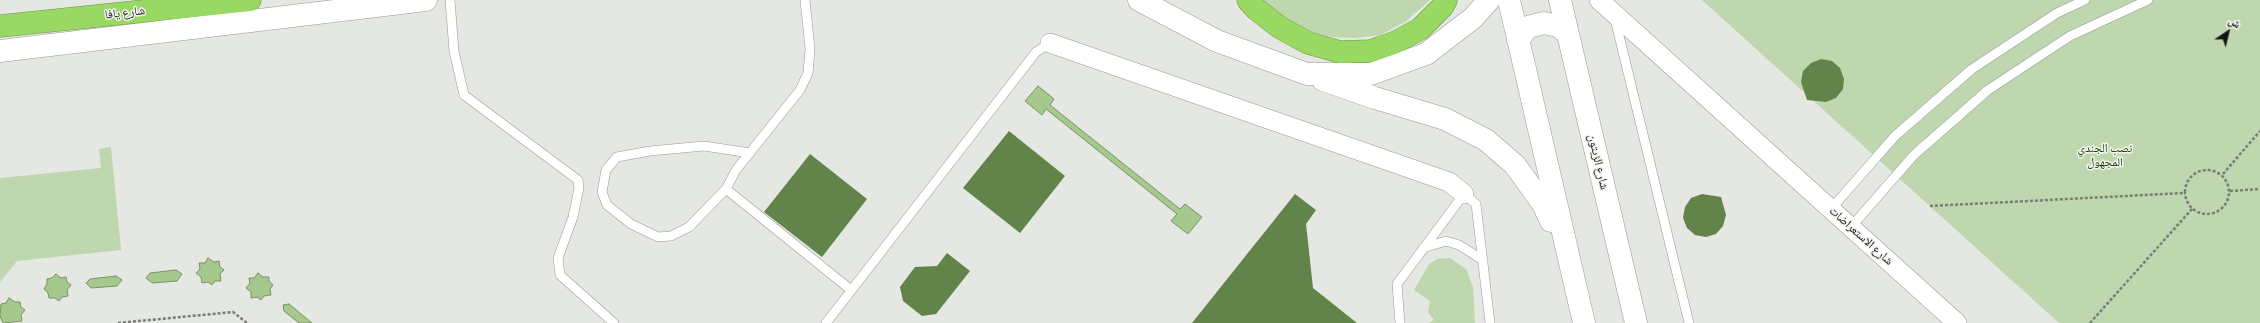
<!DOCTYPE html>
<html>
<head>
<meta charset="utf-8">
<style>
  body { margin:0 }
  #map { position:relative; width:2260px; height:323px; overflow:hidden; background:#e4e7e2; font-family:Manrope,"Noto Naskh Arabic",sans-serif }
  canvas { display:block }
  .north { position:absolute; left:2208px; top:12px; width:40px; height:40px; -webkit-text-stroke:3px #f1f4ef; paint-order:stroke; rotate:35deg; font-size:11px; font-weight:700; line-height:16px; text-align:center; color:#141513 }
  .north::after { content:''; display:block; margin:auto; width:14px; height:18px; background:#141513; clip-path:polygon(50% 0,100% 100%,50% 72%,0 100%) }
</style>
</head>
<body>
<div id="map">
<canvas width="2260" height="323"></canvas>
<div class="north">ش</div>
</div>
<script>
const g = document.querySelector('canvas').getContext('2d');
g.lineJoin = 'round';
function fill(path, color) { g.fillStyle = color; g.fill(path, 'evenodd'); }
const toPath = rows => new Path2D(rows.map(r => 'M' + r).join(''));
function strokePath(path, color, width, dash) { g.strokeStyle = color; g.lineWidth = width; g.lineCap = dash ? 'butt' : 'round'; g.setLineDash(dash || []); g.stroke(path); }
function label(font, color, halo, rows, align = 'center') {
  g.font = font + ' Manrope,"Noto Naskh Arabic",sans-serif'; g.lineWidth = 3; g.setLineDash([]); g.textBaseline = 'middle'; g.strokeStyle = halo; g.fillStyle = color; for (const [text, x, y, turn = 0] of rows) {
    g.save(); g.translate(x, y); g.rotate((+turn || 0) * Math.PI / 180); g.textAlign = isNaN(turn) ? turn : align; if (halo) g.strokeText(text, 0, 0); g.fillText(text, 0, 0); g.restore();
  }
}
fill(toPath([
  [1263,0,1430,0,1405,22,1380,35,1356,38,1331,37,1311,32,1287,20],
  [1702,0,2260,0,2260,323,2059,323],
  [111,147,121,250,17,261,0,282,0,178,101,168,99,149],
  [1450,258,1466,269,1473,287,1475,323,1429,323,1434,320,1428,312,1430,301,1414,290,1429,264,1437,259]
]), '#bfd7ae');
const water = toPath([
  [1038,86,1054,99,1050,105,1180,209,1185,204,1202,217,1188,234,1171,221,1177,214,1046,109,1042,115,1025,101,1038,86],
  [208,258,214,262,219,261,220,267,224,270,220,274,221,281,215,281,212,285,208,282,202,283,201,277,196,273,200,269,199,263,205,263,208,258],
  [176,270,182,274,177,281,152,283,146,278,150,273,176,270],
  [258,273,263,277,269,277,269,281,273,285,270,289,271,295,264,296,261,300,257,297,251,298,251,292,246,288,250,283,249,278,254,278,258,273],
  [56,274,61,278,66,277,67,282,71,285,67,290,68,296,62,297,59,301,55,298,49,298,48,293,44,289,47,284,47,279,52,278,56,274],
  [116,276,122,280,117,286,91,288,86,283,90,279,116,276],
  [9,298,15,302,20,302,21,307,25,310,21,315,22,321,3,323,0,316,1,304,6,303,9,298],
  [289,304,312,323,299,323,284,311,283,305,289,304]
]);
fill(water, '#a5c88c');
strokePath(water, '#7a9268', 1);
fill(toPath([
  [1821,59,1832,61,1840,68,1844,79,1843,89,1836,98,1826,102,1807,100,1801,82,1803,71,1811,63],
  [1009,131,1065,176,1020,233,963,188],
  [810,154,867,199,822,257,764,212],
  [1295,194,1316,210,1306,224,1313,288,1357,323,1192,323],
  [1702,194,1721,197,1726,215,1723,226,1716,234,1706,237,1695,235,1687,228,1683,218,1685,207,1691,198],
  [947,253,970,271,936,314,922,316,903,301,900,287,915,267,937,266]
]), '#62834a');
const lane = toPath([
  [450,0,454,51,464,95,578,180,579,188,573,217,558,258,560,275,614,323],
  [805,0,810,49,808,73,800,90,736,170,726,189,851,290],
  [1615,19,1689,323],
  [726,189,689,227,671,236,658,237,631,224,607,205,602,192,606,170,617,157,650,151,704,146,750,153],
  [1831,209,1895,136,1972,69,2057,13,2085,0],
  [1851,227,1914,155,1988,90,2070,36,2148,0],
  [1423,248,1446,241,1459,245,1483,260],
  [826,323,1036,52,1050,43],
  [1400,323,1397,284,1464,194,1476,204,1490,323]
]);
const street = toPath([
  [1599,0,1763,148],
  [1050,43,1449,182,1464,194],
  [1764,149,1957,323]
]);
const secondary = toPath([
  [1139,0,1217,41,1307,74,1371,74,1426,54,1473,18,1489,0],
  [1509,0,1584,323],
  [1560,0,1636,323],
  [1518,40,1528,27,1544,23,1558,26,1568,34],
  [0,51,426,0],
  [1323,80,1375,98,1445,119,1486,140,1515,165,1543,204,1551,221]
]);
const highway = toPath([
  [1248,0,1256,9,1279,27,1308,43,1340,52,1370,51,1396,42,1420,29,1443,6,1446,0],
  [0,26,250,0]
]);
strokePath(lane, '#979a95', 10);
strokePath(street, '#979a95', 20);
strokePath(secondary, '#979a95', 23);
strokePath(highway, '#6a9447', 23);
strokePath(toPath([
  '2185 192a22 22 0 1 1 44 0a22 22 0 1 1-44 0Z',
  [2223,174,2260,131],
  [2230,191,2260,189],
  [1930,206,2184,193],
  [118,323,233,312,247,323],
  [2090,323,2192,209]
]), '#7a7c79', 2.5, [3, 2]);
strokePath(lane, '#fff', 9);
strokePath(street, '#fff', 19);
strokePath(secondary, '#fff', 22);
strokePath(highway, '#98d863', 22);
label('12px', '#141513', '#f1f4ef', [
  ["شارع يافا",125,13,-6],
  ["شارع الزيتون",1598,162,77],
  ["شارع الاستعراضات",1861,236,42]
]);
label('12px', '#214000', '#f1f4ef', [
  ["نصب الجندي",2105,149],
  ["المجهول",2105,163]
]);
</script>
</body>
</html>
